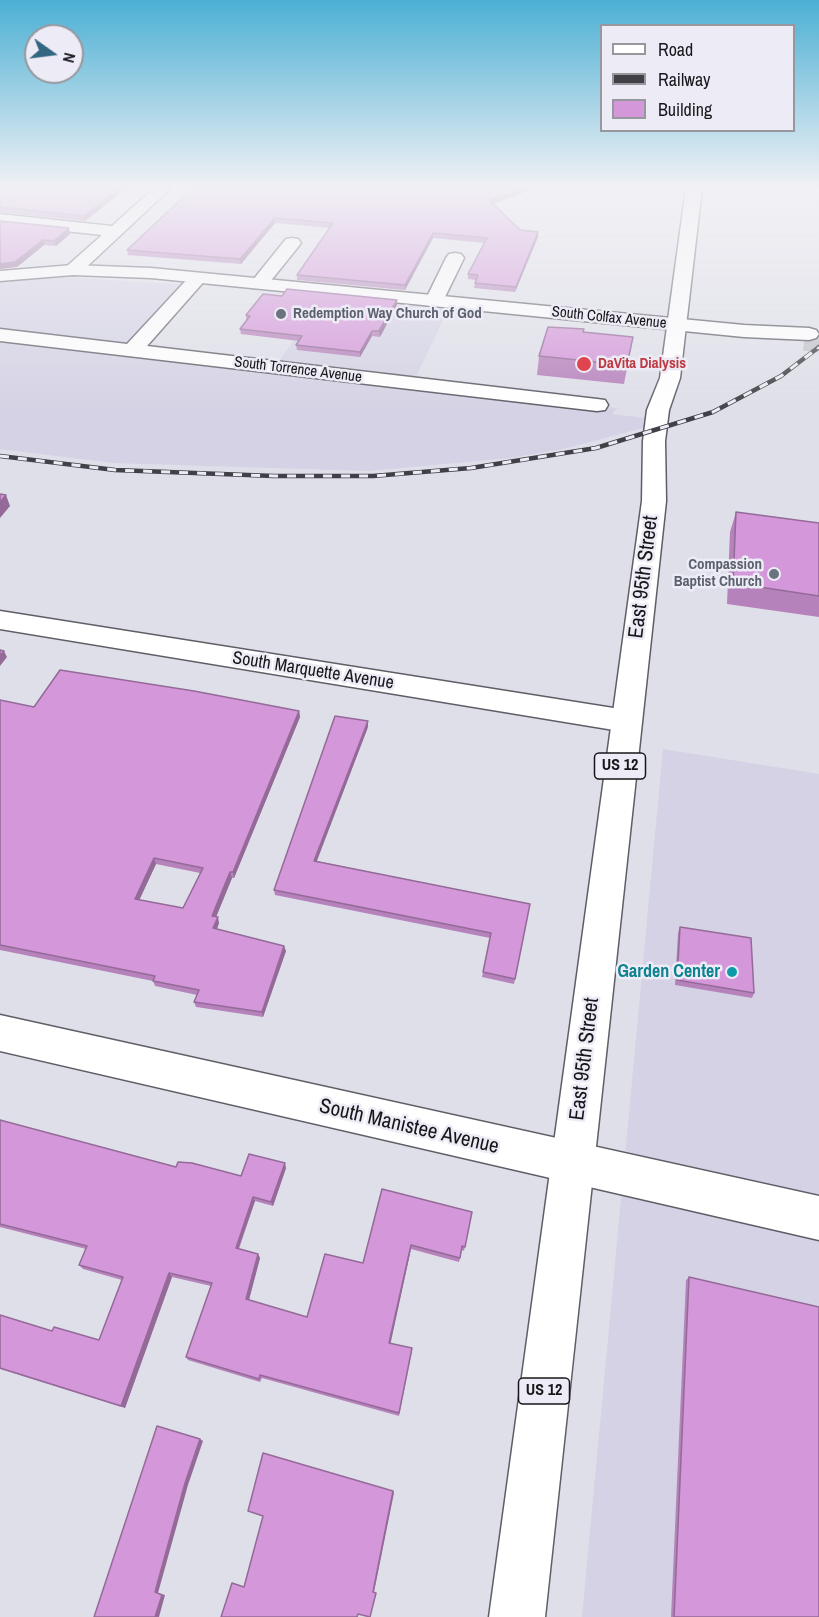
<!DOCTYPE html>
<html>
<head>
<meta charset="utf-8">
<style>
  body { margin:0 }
  #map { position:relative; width:819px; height:1617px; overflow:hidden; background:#dfdfe9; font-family:"Archivo Narrow",sans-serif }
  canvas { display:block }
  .legend { position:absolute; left:600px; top:24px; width:195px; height:108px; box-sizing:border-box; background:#edecf6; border:2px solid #97979e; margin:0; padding:8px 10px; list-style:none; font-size:18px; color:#17171b }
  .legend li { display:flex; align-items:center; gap:12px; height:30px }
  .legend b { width:30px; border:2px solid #97979e }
  .north { position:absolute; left:24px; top:24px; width:60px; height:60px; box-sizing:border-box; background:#edecf6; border:2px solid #97979e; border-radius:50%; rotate:104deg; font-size:16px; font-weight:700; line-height:24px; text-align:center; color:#17171b }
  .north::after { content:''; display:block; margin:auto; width:21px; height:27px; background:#336683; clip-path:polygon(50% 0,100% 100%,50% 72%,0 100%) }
</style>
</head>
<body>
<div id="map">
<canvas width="819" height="1617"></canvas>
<ul class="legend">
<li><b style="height:8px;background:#fff"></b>Road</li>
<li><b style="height:8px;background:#404046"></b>Railway</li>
<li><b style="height:16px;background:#d497d9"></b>Building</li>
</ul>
<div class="north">N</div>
</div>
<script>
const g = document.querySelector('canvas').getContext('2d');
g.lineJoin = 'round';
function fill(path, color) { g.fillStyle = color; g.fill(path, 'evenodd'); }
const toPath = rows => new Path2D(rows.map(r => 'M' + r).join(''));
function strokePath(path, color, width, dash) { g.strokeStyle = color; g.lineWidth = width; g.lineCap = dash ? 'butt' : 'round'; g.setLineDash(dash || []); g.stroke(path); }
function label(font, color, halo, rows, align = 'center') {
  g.font = font + ' "Archivo Narrow",sans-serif'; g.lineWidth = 5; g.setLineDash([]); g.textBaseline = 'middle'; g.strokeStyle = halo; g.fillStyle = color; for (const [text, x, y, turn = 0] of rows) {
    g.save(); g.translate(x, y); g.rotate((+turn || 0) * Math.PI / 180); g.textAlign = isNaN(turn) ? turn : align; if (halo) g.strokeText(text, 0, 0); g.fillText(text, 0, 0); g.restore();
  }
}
fill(toPath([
  [63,277,195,285,134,352,274,368,323,298,448,310,412,385,617,408,612,414,646,418,647,427,563,449,510,458,369,471,113,463,0,449,0,282],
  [663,749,819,774,819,1617,582,1617]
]), '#d4d2e4');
strokePath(toPath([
  [804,342,819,344]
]), '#c1c1ca', 17, [17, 9]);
const street = toPath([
  [154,188,171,188,79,274,73,275,67,274,64,270,67,266,102,235,0,224,0,214,112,226,154,188],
  [292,238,298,239,301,243,298,247,265,288,253,288,250,284,253,280,286,239,292,238],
  [455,253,461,254,464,258,443,301,441,305,434,307,427,305,425,301,446,258,449,254,455,253],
  [198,273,204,274,207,278,147,346,597,399,605,400,608,405,605,410,597,411,0,341,0,329,127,344,192,274,198,273],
  [0,611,626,710,637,713,641,721,637,729,626,732,0,629,0,611],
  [0,1015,819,1196,819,1240,0,1051,0,1015]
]);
const secondary = toPath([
  [73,265,151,268,744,325,809,328,816,330,819,334,816,338,809,340,744,337,151,278,73,275,0,281,0,271,73,265]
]);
const primary = toPath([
  [686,188,702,188,680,378,669,410,665,441,666,501,545,1617,489,1617,642,501,643,441,647,410,660,378,686,188]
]);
strokePath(street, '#5f5e67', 3);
strokePath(secondary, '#5f5e67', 3);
strokePath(primary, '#5f5e67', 3);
fill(street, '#fff');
fill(secondary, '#fff');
fill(primary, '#fff');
const railFar1 = toPath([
  [817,349,819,347]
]);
const rail = toPath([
  [0,456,115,470,274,476,373,476,471,468,596,448,713,412,781,376,819,347]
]);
strokePath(railFar1, '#404046', 4);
strokePath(rail, '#404046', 4.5);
strokePath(railFar1, '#edecf6', 2, [8]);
strokePath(rail, '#edecf6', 3, [9]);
fill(toPath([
  [0,188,133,188,129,191,123,191,85,221,0,212],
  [193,188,445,188,444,189,451,188,537,188,492,204,520,230,538,237,515,292,474,288,475,283,476,280,468,279,468,274,485,243,433,238,405,290,297,280,297,275,330,228,275,223,241,264,128,255,127,250],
  [0,221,70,234,56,246,44,245,17,267],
  [282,296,397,305,380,337,372,336,360,357,297,350,296,345,299,341,241,334,240,329,246,320,246,315],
  [583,332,633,337,624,384,537,375,539,356],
  [736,512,819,523,819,617,727,604,730,532],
  [0,700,34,707,299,711,300,717,234,878,232,878,216,917,219,923,217,929,286,951,263,1017,196,1007,194,1002,197,995,155,986,153,981,0,950],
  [156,864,200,873,183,908,139,900],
  [368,727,316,861,530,904,514,984,482,977,490,938,275,895,274,890],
  [680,927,754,993,752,998,675,985,678,933],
  [0,1120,176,1167,241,1176,286,1168,273,1206,255,1201,239,1249,258,1254,260,1258,249,1300,307,1317,363,1263,472,1212,464,1251,462,1250,459,1262,411,1249,390,1343,412,1351,399,1416,262,1378,260,1382,188,1360,186,1357,211,1286,172,1277,125,1408,0,1369,0,1315,52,1331,99,1340,122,1280,83,1269,79,1265,86,1249,0,1227],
  [689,1277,819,1617,671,1617,686,1280]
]), '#b682bb');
fill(toPath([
  [119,188,122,188,123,191,85,221,84,216],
  [525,188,537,188,489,205,489,200],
  [275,218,275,223,241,264,240,259],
  [69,228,70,234,56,246,54,241],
  [538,232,538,237,515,292,516,287],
  [433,233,433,238,405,290,405,285],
  [43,240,44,245,17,267,0,269,0,264],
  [397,300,397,305,380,337,379,331],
  [372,331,372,336,360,357,360,352],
  [6,495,10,506,0,518,0,502],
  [4,651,7,657,0,666,0,656],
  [299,711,300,717,234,878,233,872],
  [368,721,368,727,315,866,314,861],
  [154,858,156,864,137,905,135,899],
  [230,872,232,878,214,922,212,916],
  [218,917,219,923,215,934,213,928],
  [284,946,286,951,263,1017,262,1012],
  [285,1163,286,1168,273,1206,271,1202],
  [253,1197,255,1201,237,1252,236,1248],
  [411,1245,411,1249,390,1346,389,1343],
  [258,1254,260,1258,248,1303,246,1299],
  [169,1273,172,1277,125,1408,121,1406],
  [200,1439,203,1441,188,1485,158,1593,165,1595,159,1617,155,1617,155,1592,185,1483],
  [393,1491,394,1493,374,1592,373,1592]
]), '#946a98');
const building = toPath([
  [0,188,119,188,84,216,0,207,0,188],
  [193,188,443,188,442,189,451,188,525,188,489,200,520,230,538,232,516,287,475,283,478,275,468,274,487,238,433,233,405,285,297,275,333,223,275,218,240,259,127,250,193,188],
  [0,221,69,228,54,241,43,240,15,262,0,264,0,221],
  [287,289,397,300,379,331,372,331,360,352,296,345,302,336,240,329,250,316,246,315,263,294,282,296,287,289],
  [548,327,584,329,583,332,633,337,627,365,539,356,548,327],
  [0,494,6,495,0,502,0,494],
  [736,512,819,523,819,596,733,583,736,512],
  [0,650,4,651,0,656,0,650],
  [60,670,194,691,299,711,233,872,230,872,212,916,218,917,213,928,284,946,262,1012,194,1002,199,990,153,981,155,976,0,945,0,700,34,707,60,670],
  [154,858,203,868,183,908,135,899,154,858],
  [335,716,368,721,314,861,530,904,515,979,483,972,491,933,274,890,335,716],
  [680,927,751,938,754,993,677,980,680,927],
  [0,1120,176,1167,178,1162,192,1163,241,1176,249,1154,285,1163,271,1202,253,1197,236,1248,258,1254,246,1299,307,1317,325,1254,363,1263,382,1189,472,1212,465,1247,462,1246,460,1258,411,1245,389,1343,412,1348,399,1413,260,1375,259,1379,186,1357,212,1283,169,1273,121,1406,0,1368,0,1315,52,1331,54,1327,99,1340,123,1277,79,1265,87,1246,0,1224,0,1120],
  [689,1277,819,1307,819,1617,674,1617,689,1277],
  [157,1426,200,1439,185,1483,155,1592,162,1595,155,1617,94,1617,157,1426],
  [263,1453,393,1491,373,1592,376,1593,370,1617,358,1614,357,1617,221,1617,232,1583,244,1587,263,1516,248,1511,263,1453]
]);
fill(building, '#d497d9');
strokePath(building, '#946a98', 1.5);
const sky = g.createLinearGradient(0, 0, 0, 414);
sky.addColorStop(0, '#4bb0d4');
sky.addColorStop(0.45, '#f1f1f5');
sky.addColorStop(1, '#f1f1f500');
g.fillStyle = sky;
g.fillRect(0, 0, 819, 414);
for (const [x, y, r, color] of [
  [281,314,6,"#6b7280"],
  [584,364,8,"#e0444e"],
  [774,574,6,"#6b7280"],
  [732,972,6,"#0f9aa8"]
]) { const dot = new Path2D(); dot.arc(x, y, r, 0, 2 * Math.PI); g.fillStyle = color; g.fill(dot); strokePath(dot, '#edecf6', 2); }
label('bold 15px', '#5b616d', '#edecf6', [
  ["Redemption Way Church of God",293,314],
  ["Compassion",762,565,"right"],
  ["Baptist Church",762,582,"right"]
], 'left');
label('15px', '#17171b', '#edecf6', [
  ["South Colfax Avenue",609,318,6],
  ["South Torrence Avenue",298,370,7]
]);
label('bold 15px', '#be3a42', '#edecf6', [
  ["DaVita Dialysis",598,364]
], 'left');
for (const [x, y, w] of [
  [620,766,51],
  [544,1391,51]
]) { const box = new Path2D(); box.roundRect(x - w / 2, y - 13, w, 26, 4.5); g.fillStyle = '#edecf6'; g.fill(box); strokePath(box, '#17171b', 1.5); }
label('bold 16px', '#17171b', null, [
  ["US 12",620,766],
  ["US 12",544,1391]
]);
label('18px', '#17171b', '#edecf6', [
  ["South Marquette Avenue",313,671,9]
]);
label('bold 18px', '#0d838f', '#edecf6', [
  ["Garden Center",720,972]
], 'right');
label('21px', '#17171b', '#edecf6', [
  ["East 95th Street",644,577,-83],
  ["East 95th Street",585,1059,-83],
  ["South Manistee Avenue",409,1127,13]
]);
</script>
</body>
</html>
